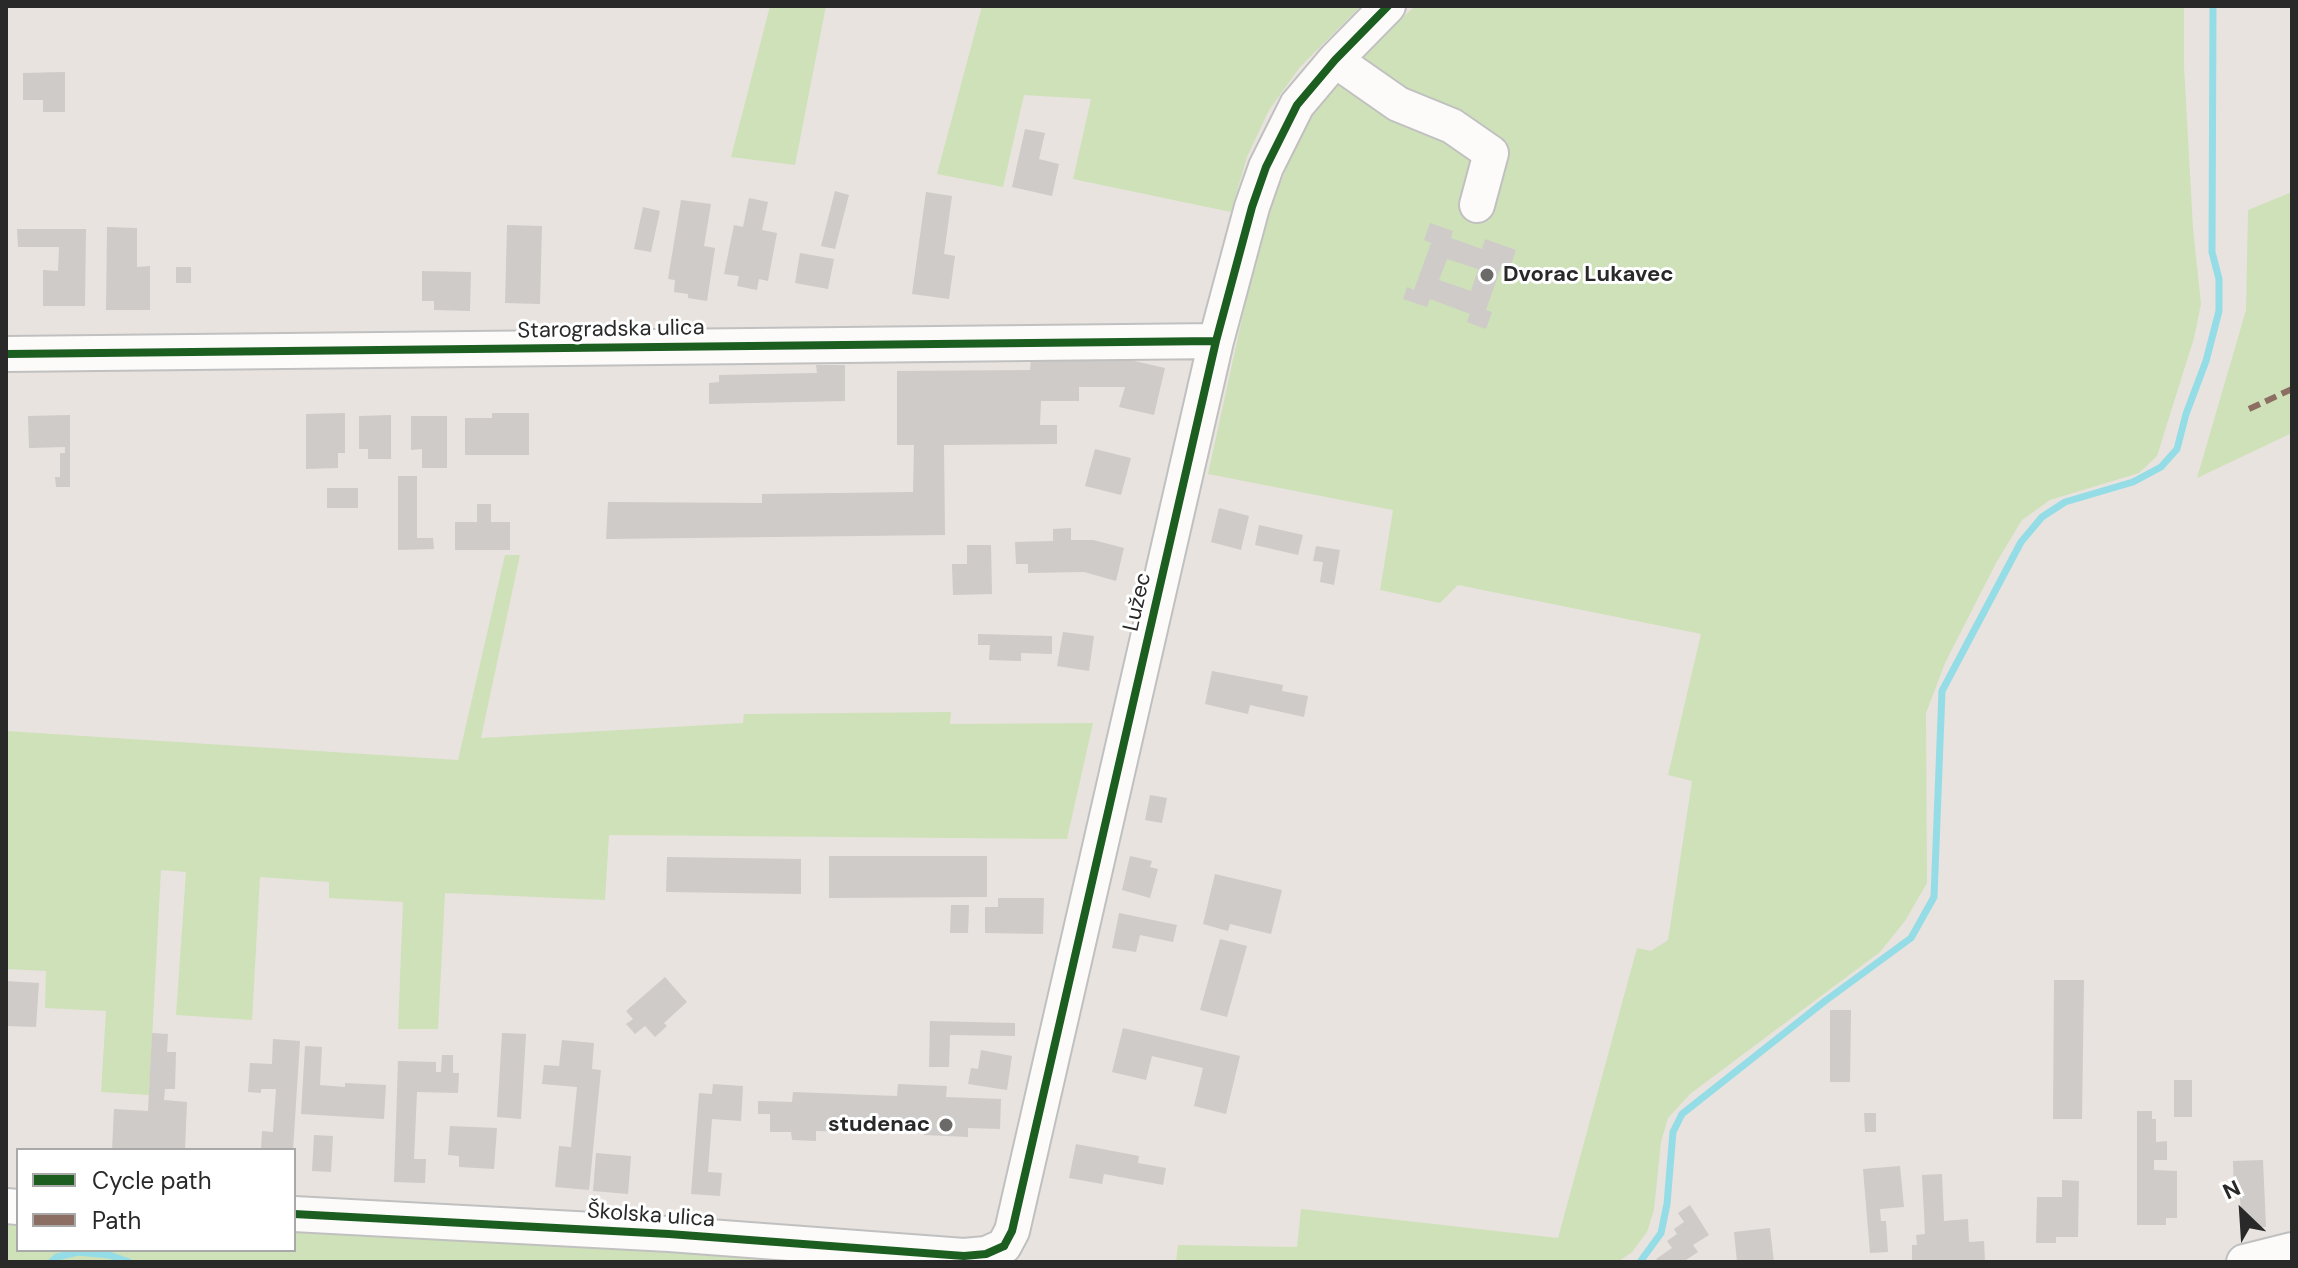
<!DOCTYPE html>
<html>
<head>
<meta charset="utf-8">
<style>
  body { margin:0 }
  #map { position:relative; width:2298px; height:1268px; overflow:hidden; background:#e8e3de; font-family:"DM Sans",sans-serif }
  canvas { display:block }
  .frame { position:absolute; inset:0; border:8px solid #292929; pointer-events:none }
  .legend { position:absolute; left:16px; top:1148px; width:280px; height:104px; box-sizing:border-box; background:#fff; border:2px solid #a9a9a9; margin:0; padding:10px 14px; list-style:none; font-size:24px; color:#292929 }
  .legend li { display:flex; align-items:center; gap:16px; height:40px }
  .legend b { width:40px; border:2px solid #a9a9a9 }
  .north { position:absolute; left:2202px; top:1172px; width:80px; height:80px; -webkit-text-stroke:6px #fff; paint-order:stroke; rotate:335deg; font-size:22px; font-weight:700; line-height:32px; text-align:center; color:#292929 }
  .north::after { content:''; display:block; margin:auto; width:28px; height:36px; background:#292929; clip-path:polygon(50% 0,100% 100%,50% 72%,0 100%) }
</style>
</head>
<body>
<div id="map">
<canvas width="2298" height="1268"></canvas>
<div class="frame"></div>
<ul class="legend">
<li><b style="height:10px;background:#1b5e20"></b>Cycle path</li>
<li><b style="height:10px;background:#8d6e63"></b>Path</li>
</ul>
<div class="north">N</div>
</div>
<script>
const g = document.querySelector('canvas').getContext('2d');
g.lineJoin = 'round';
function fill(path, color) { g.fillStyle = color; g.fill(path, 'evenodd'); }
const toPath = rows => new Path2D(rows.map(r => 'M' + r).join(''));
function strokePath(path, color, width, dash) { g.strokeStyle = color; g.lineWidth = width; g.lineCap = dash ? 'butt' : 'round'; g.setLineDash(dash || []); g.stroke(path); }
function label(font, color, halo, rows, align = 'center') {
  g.font = font + ' "DM Sans",sans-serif'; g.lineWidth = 6; g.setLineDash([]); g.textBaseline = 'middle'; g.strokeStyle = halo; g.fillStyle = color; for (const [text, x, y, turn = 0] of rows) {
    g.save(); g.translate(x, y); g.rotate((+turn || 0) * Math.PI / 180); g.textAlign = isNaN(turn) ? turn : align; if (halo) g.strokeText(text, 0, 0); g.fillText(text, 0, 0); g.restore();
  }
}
fill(toPath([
  [770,6,826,6,795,165,731,157],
  [982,6,1361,6,1300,67,1269,110,1247,157,1231,212,1073,179,1091,99,1024,95,1003,187,937,174],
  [1415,6,2184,6,2184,66,2193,228,2201,304,2194,338,2157,456,2139,473,2050,500,2022,520,1996,563,1945,663,1926,713,1927,883,1905,921,1880,952,1690,1094,1668,1118,1661,1142,1654,1210,1647,1232,1632,1252,1618,1262,1176,1262,1178,1245,1297,1247,1301,1209,1558,1238,1637,948,1651,951,1668,940,1692,781,1668,775,1701,634,1458,585,1440,603,1380,590,1393,510,1208,474,1259,241,1294,147,1325,89],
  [2292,192,2292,433,2197,478,2246,310,2248,210],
  [505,555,520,555,481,738,743,723,744,714,951,712,950,724,1093,723,1067,839,609,835,605,900,445,893,438,1029,398,1029,403,902,329,898,329,882,260,877,252,1020,176,1015,186,872,161,870,149,1095,101,1092,106,1011,45,1008,46,971,6,969,6,731,458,760],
  [6,1216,18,1217,18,1250,294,1250,294,1222,872,1262,6,1262]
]), '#cfe1b9');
strokePath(toPath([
  [51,1262,57,1257,78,1252,109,1255,129,1262],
  [1640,1262,1661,1233,1667,1204,1673,1132,1682,1114,1825,1001,1911,938,1934,897,1942,691,2021,542,2042,517,2065,502,2133,482,2161,467,2177,449,2186,414,2206,361,2219,311,2219,279,2212,252,2213,6]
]), '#95dde6', 7);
fill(toPath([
  [65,72,65,112,43,112,43,100,23,100,23,73],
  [1025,129,1045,133,1039,159,1059,164,1052,196,1012,187],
  [835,191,849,195,835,249,821,246],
  [926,192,952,196,944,254,955,256,949,299,912,294],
  [749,198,768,202,762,230,777,233,768,281,759,279,757,290,737,286,739,276,724,274,734,225,743,227],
  [681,200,711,204,704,246,715,248,707,301,688,298,688,294,674,292,675,280,668,279],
  [643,207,660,211,651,252,634,249],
  [1430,223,1453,231,1451,238,1482,249,1485,239,1516,250,1509,270,1501,267,1486,310,1492,312,1486,329,1467,322,1470,314,1430,299,1427,307,1403,299,1407,287,1414,290,1431,243,1424,240],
  [1447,259,1478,269,1471,291,1439,280],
  [507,225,542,226,540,304,505,303],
  [107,227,137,228,137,267,150,266,150,310,106,310],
  [17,229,86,229,85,306,43,306,43,270,58,271,59,247,18,247],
  [800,253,834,259,828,289,795,283],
  [176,267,191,267,191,283,176,283],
  [422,271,471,272,470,311,434,310,434,301,422,301],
  [1031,359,1130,360,1165,368,1154,415,1119,407,1125,387,1079,387,1079,401,1041,401,1040,425,1057,425,1057,444,944,445,945,535,606,539,608,502,762,503,762,494,913,492,914,445,897,445,897,371,1030,370],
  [816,365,845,365,845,401,709,404,709,383,719,382,719,375,817,373],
  [345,413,345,453,338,453,338,468,306,469,306,414],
  [492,413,529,413,529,455,465,455,465,418,492,418],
  [70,415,70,487,56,487,55,477,60,477,60,453,65,453,65,447,29,448,28,416],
  [391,415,391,459,368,459,368,449,359,449,359,416],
  [411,416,447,416,447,468,422,468,422,449,411,450],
  [1095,449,1131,458,1121,495,1085,486],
  [398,476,417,476,417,538,433,538,434,549,398,550],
  [327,488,358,488,358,508,327,508],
  [477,504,491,504,491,522,510,522,510,550,455,550,455,522,477,522],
  [1219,508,1249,516,1241,550,1211,542],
  [1259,525,1303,535,1298,555,1255,545],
  [1071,528,1071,540,1093,540,1124,548,1116,581,1084,572,1028,573,1028,564,1016,564,1015,542,1053,541,1053,529],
  [967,545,991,545,992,594,953,595,952,564,967,564],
  [1316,546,1340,550,1334,585,1320,582,1323,562,1313,561],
  [1063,632,1094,636,1089,671,1057,666],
  [978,634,1052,636,1052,654,1021,653,1021,661,989,660,990,645,978,645],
  [1212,671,1283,685,1282,691,1308,696,1304,717,1250,705,1248,714,1205,704],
  [1150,795,1167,798,1162,823,1145,820],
  [829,856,987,856,987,897,829,898],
  [1130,856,1152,861,1150,867,1158,869,1150,898,1122,890],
  [667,857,801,859,801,894,666,892],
  [1215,874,1282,890,1271,934,1230,924,1228,931,1203,924],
  [998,898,1044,898,1043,934,985,933,985,907,998,907],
  [951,905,969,905,968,933,950,933],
  [1119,913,1177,925,1173,942,1140,935,1136,952,1112,948],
  [1220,939,1247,946,1227,1017,1200,1010],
  [665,977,687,1002,664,1023,667,1026,655,1037,645,1026,635,1034,626,1024,633,1019,626,1011],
  [2054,980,2084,980,2082,1119,2053,1119],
  [6,981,39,983,36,1027,6,1026],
  [1830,1010,1851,1010,1850,1082,1830,1082],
  [930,1021,1015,1023,1015,1036,950,1035,949,1067,929,1067],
  [1123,1028,1240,1056,1226,1114,1194,1106,1203,1068,1152,1056,1146,1080,1112,1072],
  [152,1033,168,1034,167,1052,176,1052,175,1089,165,1089,164,1100,187,1102,185,1150,112,1150,114,1109,148,1111],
  [502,1033,526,1034,521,1119,497,1117],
  [273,1039,300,1041,293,1150,261,1150,262,1131,273,1132,276,1089,261,1089,261,1093,248,1092,250,1063,272,1064],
  [562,1040,594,1043,592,1069,601,1070,589,1190,555,1187,559,1146,571,1147,577,1087,542,1084,544,1065,559,1066],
  [305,1046,322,1047,320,1085,345,1087,345,1083,386,1085,384,1119,301,1114],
  [981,1050,1012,1056,1007,1090,968,1084,971,1068,978,1069],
  [442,1055,453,1055,453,1073,459,1073,458,1093,417,1092,414,1159,426,1159,425,1183,394,1182,398,1061,436,1062,436,1072,441,1072],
  [2174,1080,2192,1080,2192,1117,2174,1117],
  [713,1084,743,1086,741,1121,712,1119,708,1172,722,1173,720,1196,691,1194,699,1093,712,1094],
  [898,1084,947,1086,946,1097,1001,1099,1000,1129,968,1128,968,1137,924,1135,924,1123,884,1121,884,1133,816,1131,816,1141,792,1140,791,1132,770,1132,770,1114,758,1114,758,1101,792,1102,793,1092,897,1096],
  [2137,1111,2152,1111,2152,1119,2156,1119,2156,1142,2167,1141,2167,1160,2154,1160,2154,1170,2177,1171,2177,1218,2166,1218,2166,1225,2137,1225],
  [1864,1113,1876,1113,1876,1132,1865,1132],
  [450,1126,497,1128,494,1169,459,1167,459,1156,448,1155],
  [314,1135,333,1136,331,1172,312,1171],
  [1076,1144,1139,1156,1138,1163,1166,1168,1163,1185,1104,1174,1102,1184,1069,1178],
  [596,1153,631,1156,628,1194,593,1191],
  [2263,1160,2266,1227,2246,1227,2245,1212,2241,1212,2240,1197,2234,1198,2233,1161],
  [1900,1166,1904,1207,1880,1209,1881,1221,1886,1221,1888,1252,1870,1253,1863,1169],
  [1942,1174,1944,1221,1968,1219,1969,1242,1984,1241,1985,1262,1912,1262,1912,1245,1917,1245,1916,1235,1925,1234,1922,1175],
  [2062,1180,2079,1181,2078,1237,2056,1237,2056,1243,2036,1243,2037,1197,2062,1197],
  [1690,1205,1709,1235,1693,1245,1698,1252,1683,1262,1659,1262,1656,1259,1672,1248,1667,1241,1677,1234,1674,1229,1684,1222,1678,1213],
  [1770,1228,1774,1262,1737,1262,1734,1232]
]), '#cecbc8');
const minor = toPath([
  [1335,60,1398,104,1452,126,1491,153,1477,205],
  [6,354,1216,341],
  [6,1206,18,1207],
  [294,1214,669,1234,964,1256,986,1254,1004,1246],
  [1004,1246,1012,1231,1216,341,1252,207,1266,167,1297,105,1335,60,1388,6],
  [2244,1262,2292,1250]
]);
strokePath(minor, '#c1c0c0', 38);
strokePath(minor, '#fcfbfa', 34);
strokePath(toPath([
  [2249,409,2292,389]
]), '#8d6e63', 6, [12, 6]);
strokePath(toPath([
  [6,354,1216,341],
  [294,1214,669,1234,964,1256,986,1254,1004,1246],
  [1004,1246,1012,1231,1216,341,1252,207,1266,167,1297,105,1335,60,1388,6]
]), '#1b5e20', 8);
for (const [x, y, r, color] of [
  [1487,275,8,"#6c6a68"],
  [946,1125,8,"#6c6a68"]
]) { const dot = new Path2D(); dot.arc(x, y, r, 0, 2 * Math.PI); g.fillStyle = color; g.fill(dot); strokePath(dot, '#fff', 3); }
label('bold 22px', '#292929', '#fff', [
  ["Dvorac Lukavec",1503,275],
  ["studenac",930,1125,"right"]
], 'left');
label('22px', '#292929', '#fff', [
  ["Starogradska ulica",611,330,-1],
  ["Lužec",1138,602,-77],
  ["Školska ulica",651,1216,4]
]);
</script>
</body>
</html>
